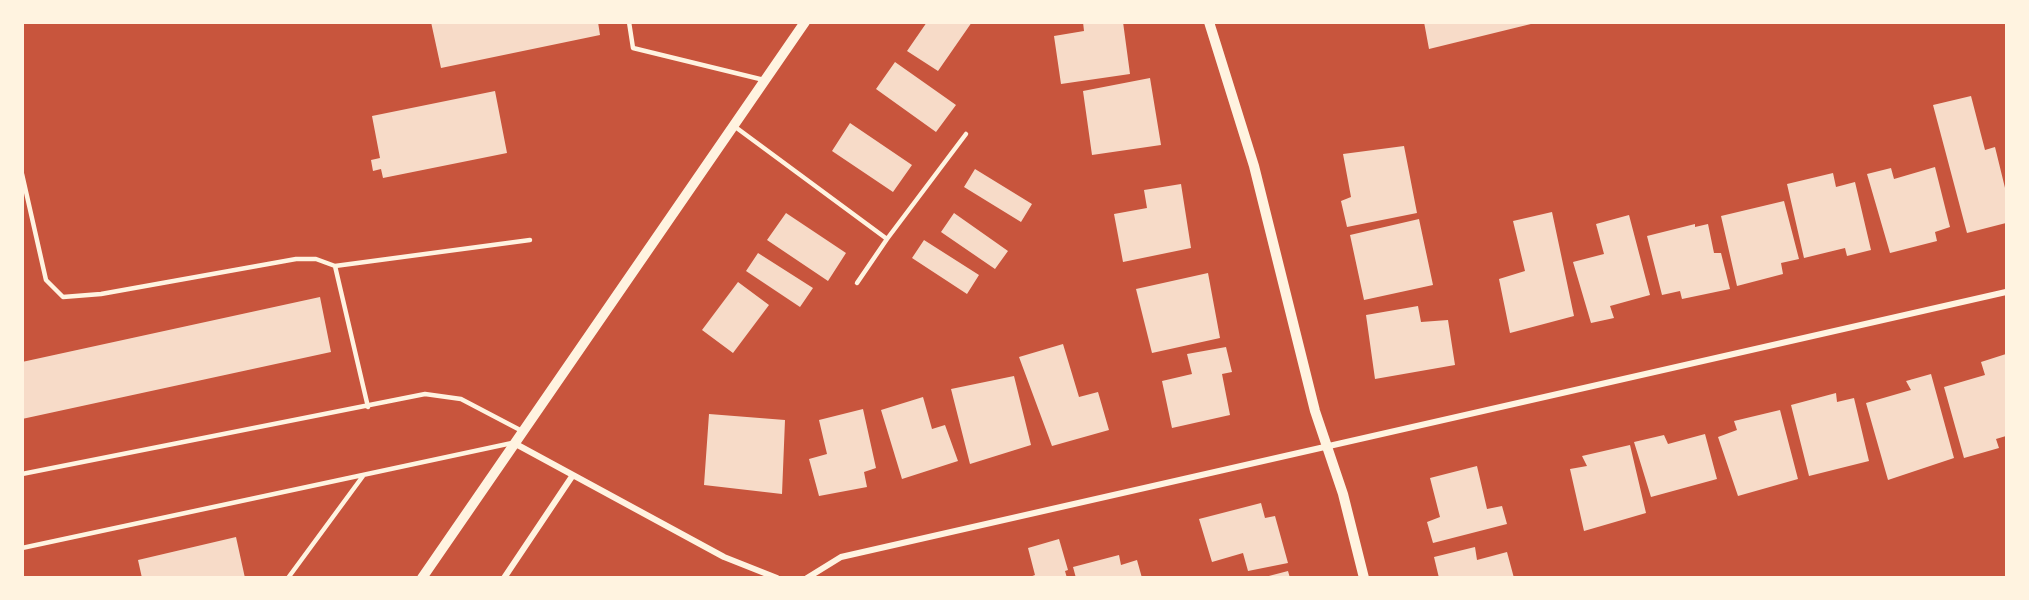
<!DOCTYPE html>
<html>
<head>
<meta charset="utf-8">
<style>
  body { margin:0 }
  #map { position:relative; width:2029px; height:600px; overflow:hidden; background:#c8553d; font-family:"Varela Round",sans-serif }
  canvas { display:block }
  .frame { position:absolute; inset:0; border:24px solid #fff3e0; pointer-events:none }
</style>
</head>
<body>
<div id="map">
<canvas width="2029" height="600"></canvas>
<div class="frame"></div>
</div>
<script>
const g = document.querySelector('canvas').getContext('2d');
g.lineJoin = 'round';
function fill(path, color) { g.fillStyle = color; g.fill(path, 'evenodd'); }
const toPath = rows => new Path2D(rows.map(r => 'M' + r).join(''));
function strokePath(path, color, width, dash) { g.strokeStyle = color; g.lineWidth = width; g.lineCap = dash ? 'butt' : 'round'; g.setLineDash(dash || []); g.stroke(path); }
fill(toPath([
  [431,22,598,22,600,35,441,68],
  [927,22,972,22,938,71,907,51],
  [1083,22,1123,22,1130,74,1061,84,1054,36,1084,31],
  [1424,22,1535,22,1535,23,1429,49],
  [895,62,956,105,936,132,876,89],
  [1150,78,1161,145,1092,155,1083,91],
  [495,91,507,153,383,178,381,169,373,171,371,160,380,158,372,116],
  [1971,96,1985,150,1995,147,2006,192,2006,223,1967,233,1933,105],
  [850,123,912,165,893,192,832,151],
  [1404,146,1417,213,1347,227,1341,201,1351,197,1343,154],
  [1935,167,1950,227,1935,232,1937,241,1890,253,1867,174,1891,168,1894,179],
  [975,169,1032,204,1021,222,964,187],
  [1833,173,1836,187,1855,182,1871,250,1847,256,1845,248,1804,258,1787,184],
  [1181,184,1191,248,1123,262,1114,214,1147,208,1144,190],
  [1784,201,1799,259,1781,263,1783,274,1737,286,1721,216],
  [1552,212,1574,316,1510,333,1499,279,1525,271,1513,221],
  [786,213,846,253,828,281,767,240],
  [954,213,1008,251,995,269,941,232],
  [1629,215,1650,295,1610,306,1614,318,1591,323,1573,262,1604,254,1596,224],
  [1419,219,1433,285,1364,300,1350,235],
  [1695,224,1695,227,1708,224,1714,253,1721,253,1730,289,1682,299,1680,291,1662,295,1647,236],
  [924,240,979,275,967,294,912,258],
  [758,253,813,288,800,307,746,271],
  [1208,273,1220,338,1152,353,1136,289],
  [738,282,769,305,733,353,702,330],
  [320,297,331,352,22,419,22,362],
  [1418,306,1421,322,1448,320,1455,365,1375,379,1366,315],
  [1063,344,1079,397,1098,392,1109,430,1052,446,1019,357],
  [1226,347,1232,372,1222,374,1230,415,1172,428,1162,381,1192,374,1187,354],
  [2006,354,2006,436,1996,439,1999,448,1964,458,1944,387,1985,375,1981,362],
  [1931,374,1954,458,1888,480,1866,403,1911,390,1906,381],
  [1014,376,1031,445,970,464,951,389],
  [1836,393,1837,402,1854,398,1869,461,1809,476,1791,405],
  [923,397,932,429,945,425,958,461,902,479,881,410],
  [863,409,876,468,864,472,867,487,819,496,809,459,827,454,819,420],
  [1780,410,1798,479,1738,496,1718,437,1737,430,1734,421],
  [709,414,785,420,782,494,704,485],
  [1705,434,1717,479,1651,497,1634,442,1664,435,1668,444],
  [1630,445,1646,513,1584,531,1570,469,1587,466,1582,456],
  [1477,466,1487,509,1502,506,1507,524,1433,543,1427,522,1440,517,1430,478],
  [1261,503,1265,518,1275,516,1288,563,1248,571,1243,553,1212,562,1199,519],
  [236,537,245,578,142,578,138,560],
  [1059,539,1068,570,1065,571,1067,578,1027,578,1035,575,1028,548],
  [1475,547,1477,560,1507,552,1514,578,1439,578,1434,557],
  [1119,555,1121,565,1137,560,1142,578,1076,578,1073,567],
  [1288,571,1290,578,1265,578,1265,577]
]), '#f7dbc8');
strokePath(toPath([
  [629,22,633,48,764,80],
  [734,126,887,239,966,134],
  [22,174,46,280,63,297,101,294,296,259,316,259,335,266,368,407],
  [335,266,530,240],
  [857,283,887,239],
  [22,474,425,394,461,399,522,431],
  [22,548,512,443],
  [288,578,363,476]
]), '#fff3e0', 4.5);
strokePath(toPath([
  [514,443,724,557,777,578],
  [504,578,573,475],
  [807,578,841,557,2006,292]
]), '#fff3e0', 6);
strokePath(toPath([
  [1209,22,1254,166,1315,411,1343,494,1364,578],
  [422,578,805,22]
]), '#fff3e0', 10);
</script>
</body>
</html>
